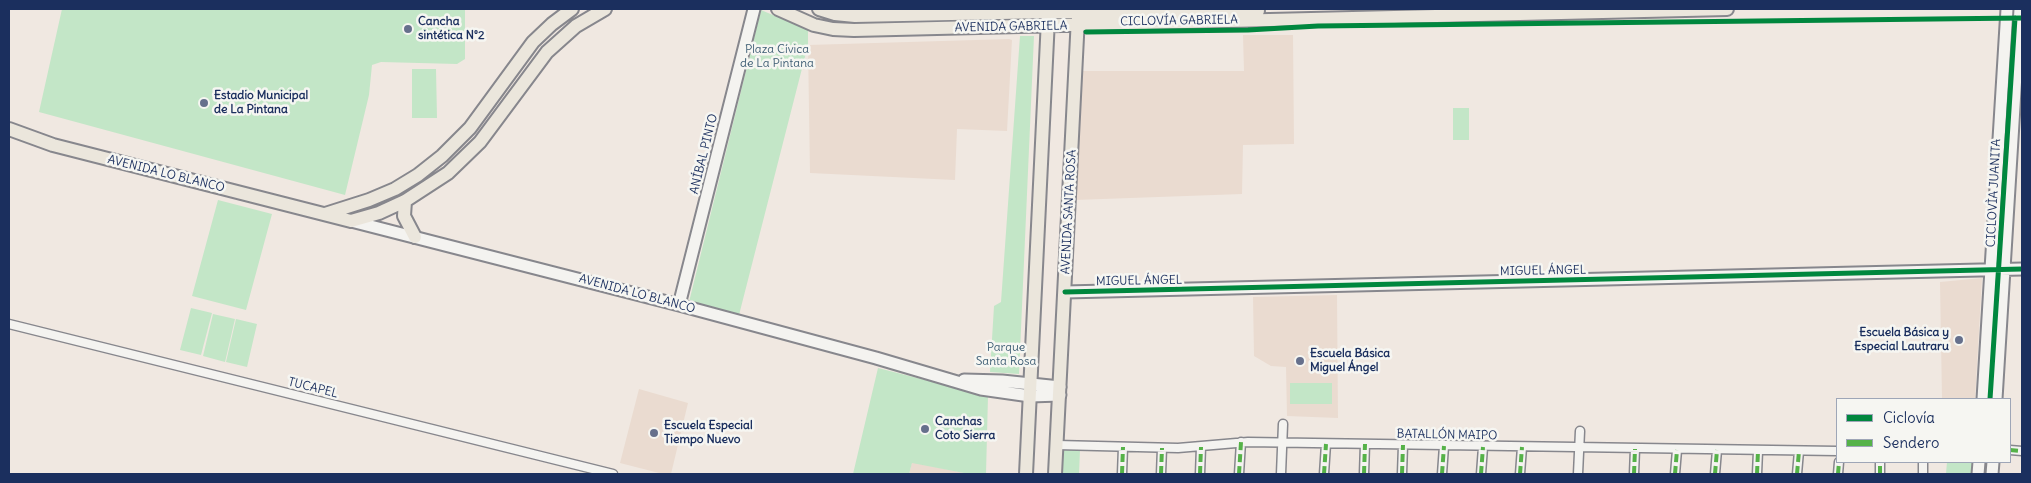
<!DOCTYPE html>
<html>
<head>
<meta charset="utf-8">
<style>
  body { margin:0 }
  #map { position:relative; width:2031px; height:483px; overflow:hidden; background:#f0e8e1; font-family:Delius,sans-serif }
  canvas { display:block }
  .frame { position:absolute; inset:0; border:10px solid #1b2f5e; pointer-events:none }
  .legend { position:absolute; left:1836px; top:398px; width:175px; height:65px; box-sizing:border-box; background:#f6f6f2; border:1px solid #9ea6b7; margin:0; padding:6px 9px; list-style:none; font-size:15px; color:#1b2f5e }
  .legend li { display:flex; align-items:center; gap:10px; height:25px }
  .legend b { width:25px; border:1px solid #9ea6b7 }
</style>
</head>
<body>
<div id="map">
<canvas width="2031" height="483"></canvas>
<div class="frame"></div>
<ul class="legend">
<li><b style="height:6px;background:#00873e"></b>Ciclovía</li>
<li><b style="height:6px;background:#55b248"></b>Sendero</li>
</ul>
</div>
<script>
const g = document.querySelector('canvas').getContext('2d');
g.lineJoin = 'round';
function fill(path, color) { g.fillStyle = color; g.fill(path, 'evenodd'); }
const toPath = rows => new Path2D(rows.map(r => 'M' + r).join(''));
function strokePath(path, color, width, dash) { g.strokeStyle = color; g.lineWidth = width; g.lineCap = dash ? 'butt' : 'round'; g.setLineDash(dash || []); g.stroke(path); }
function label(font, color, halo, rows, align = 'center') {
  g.font = font + ' Delius,sans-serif'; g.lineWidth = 5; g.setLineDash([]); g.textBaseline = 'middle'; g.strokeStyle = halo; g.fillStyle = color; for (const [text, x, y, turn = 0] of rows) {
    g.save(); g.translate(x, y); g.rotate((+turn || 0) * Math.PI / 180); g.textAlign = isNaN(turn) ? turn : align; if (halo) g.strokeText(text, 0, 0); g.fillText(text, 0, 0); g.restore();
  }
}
fill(toPath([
  [1243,35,1293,35,1294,144,1243,145,1242,194,1075,200,1081,71,1244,71],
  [1009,39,1012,40,1007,131,957,129,955,180,810,173,808,45],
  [1982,278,1975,399,1942,399,1940,282],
  [1337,295,1338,418,1287,416,1286,367,1271,366,1254,356,1253,297],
  [639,389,688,403,671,474,663,474,620,463],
  [912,462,969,474,909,474]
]), '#eadbd0');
fill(toPath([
  [62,9,465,9,465,59,457,64,381,62,372,65,369,95,345,195,39,112],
  [761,10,808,30,808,45,739,315,689,302],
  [1020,36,1034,36,1019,374,990,372,994,306,1001,302],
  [412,69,436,69,437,118,412,118],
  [1453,108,1469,108,1469,140,1453,140],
  [218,200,272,214,246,310,192,296],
  [191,308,212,313,201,355,180,350],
  [213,314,235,319,225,362,203,356],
  [236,319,257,324,247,367,226,362],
  [878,368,988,396,986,474,969,474,912,463,909,474,853,474],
  [1290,383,1332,383,1332,404,1290,404],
  [1062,449,1080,450,1079,474,1061,474],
  [1947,462,1976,462,1975,474,1946,474]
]), '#c3e6c7');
const street = toPath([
  [9,324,613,474],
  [1057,445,1178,448,1248,442,1837,451],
  [2010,450,2022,451],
  [1122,474,1123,447],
  [1161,474,1162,448],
  [1200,474,1201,447],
  [1239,474,1241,442],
  [1281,474,1283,424],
  [1324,474,1326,444],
  [1364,474,1365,444],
  [1402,474,1403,445],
  [1442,474,1444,446],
  [1481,474,1483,447],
  [1520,474,1522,447],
  [1578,474,1580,431],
  [1634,474,1635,449],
  [1675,474,1677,450],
  [1715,474,1717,450],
  [1757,474,1758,451],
  [1797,474,1799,451],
  [1838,474,1839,462],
  [1880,474,1880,462],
  [1923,474,1923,462]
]);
const secondary = toPath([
  [351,221,679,305,876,358,981,389,1030,396,1060,395],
  [1065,292,2022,269],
  [679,305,754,9],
  [964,380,1002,381,1060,387],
  [1983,399,2007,9],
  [1996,399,2020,9],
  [1978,474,1979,462],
  [1992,474,1993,462]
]);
const primary = toPath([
  [778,9,814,25,833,29,854,30,1727,9],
  [819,9,835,14,855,16,1048,12,1184,13,1258,11],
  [9,129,53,145,351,221,379,213,405,201,448,173,480,142,547,52,576,26,605,9],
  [405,201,404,216,415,237],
  [325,214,369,200,395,189,418,175,442,156,470,128,533,42,552,24,572,9],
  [1026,474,1048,19],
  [1055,474,1078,17]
]);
strokePath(street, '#87878d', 11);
strokePath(secondary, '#87878d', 15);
strokePath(primary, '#87878d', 16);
strokePath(street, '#f4f3f0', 8);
strokePath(secondary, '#f4f3f0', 11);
strokePath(primary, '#ebe6dc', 12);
strokePath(toPath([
  [2010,450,2022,451],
  [1122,474,1123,447],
  [1161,474,1162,448],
  [1200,474,1201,447],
  [1239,474,1241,442],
  [1324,474,1326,444],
  [1364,474,1365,444],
  [1402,474,1403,445],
  [1442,474,1444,446],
  [1481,474,1483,447],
  [1520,474,1522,447],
  [1634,474,1635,449],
  [1675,474,1677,450],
  [1715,474,1717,450],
  [1757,474,1758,451],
  [1797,474,1799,451],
  [1838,474,1839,462],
  [1880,474,1880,462]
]), '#55b248', 4, [8, 4]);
strokePath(toPath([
  [1086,32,1248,30,1318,26,2022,18],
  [1065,292,2022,269],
  [1990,399,2015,18]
]), '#00873e', 5);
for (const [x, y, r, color] of [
  [408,29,5,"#66708c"],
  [204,103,5,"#66708c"],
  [1959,340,5,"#66708c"],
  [1300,361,5,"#66708c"],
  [925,429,5,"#66708c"],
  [654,433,5,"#66708c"]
]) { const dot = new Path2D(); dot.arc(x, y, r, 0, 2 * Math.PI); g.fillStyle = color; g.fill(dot); strokePath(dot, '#f6f6f2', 2); }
label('12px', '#1b2f5e', '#f6f6f2', [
  ["CICLOVÍA GABRIELA",1179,21,-1],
  ["AVENIDA GABRIELA",1011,27,-1],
  ["ANÍBAL PINTO",704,154,-76],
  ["AVENIDA LO BLANCO",166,174,14],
  ["CICLOVÌA JUANITA",1994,193,-87],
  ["AVENIDA SANTA ROSA",1069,212,-87],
  ["MIGUEL ÁNGEL",1543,271,-1],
  ["MIGUEL ÁNGEL",1139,281,-1],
  ["AVENIDA LO BLANCO",637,294,15],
  ["TUCAPEL",313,388,14],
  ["BATALLÓN MAIPO",1447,435,1]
]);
label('bold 12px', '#1b2f5e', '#f6f6f2', [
  ["Cancha",418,22],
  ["sintética N°2",418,36],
  ["Estadio Municipal",214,96],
  ["de La Pintana",214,110],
  ["Escuela Básica y",1949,333,"right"],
  ["Especial Lautraru",1949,347,"right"],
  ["Escuela Básica",1310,354],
  ["Miguel Ángel",1310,368],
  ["Canchas",935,422],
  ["Coto Sierra",935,436],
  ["Escuela Especial",664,426],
  ["Tiempo Nuevo",664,440]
], 'left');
label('12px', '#3c5c73', '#f6f6f2', [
  ["Plaza Cívica",777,50],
  ["de La Pintana",777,64],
  ["Parque",1006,348],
  ["Santa Rosa",1006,362]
]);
</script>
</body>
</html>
